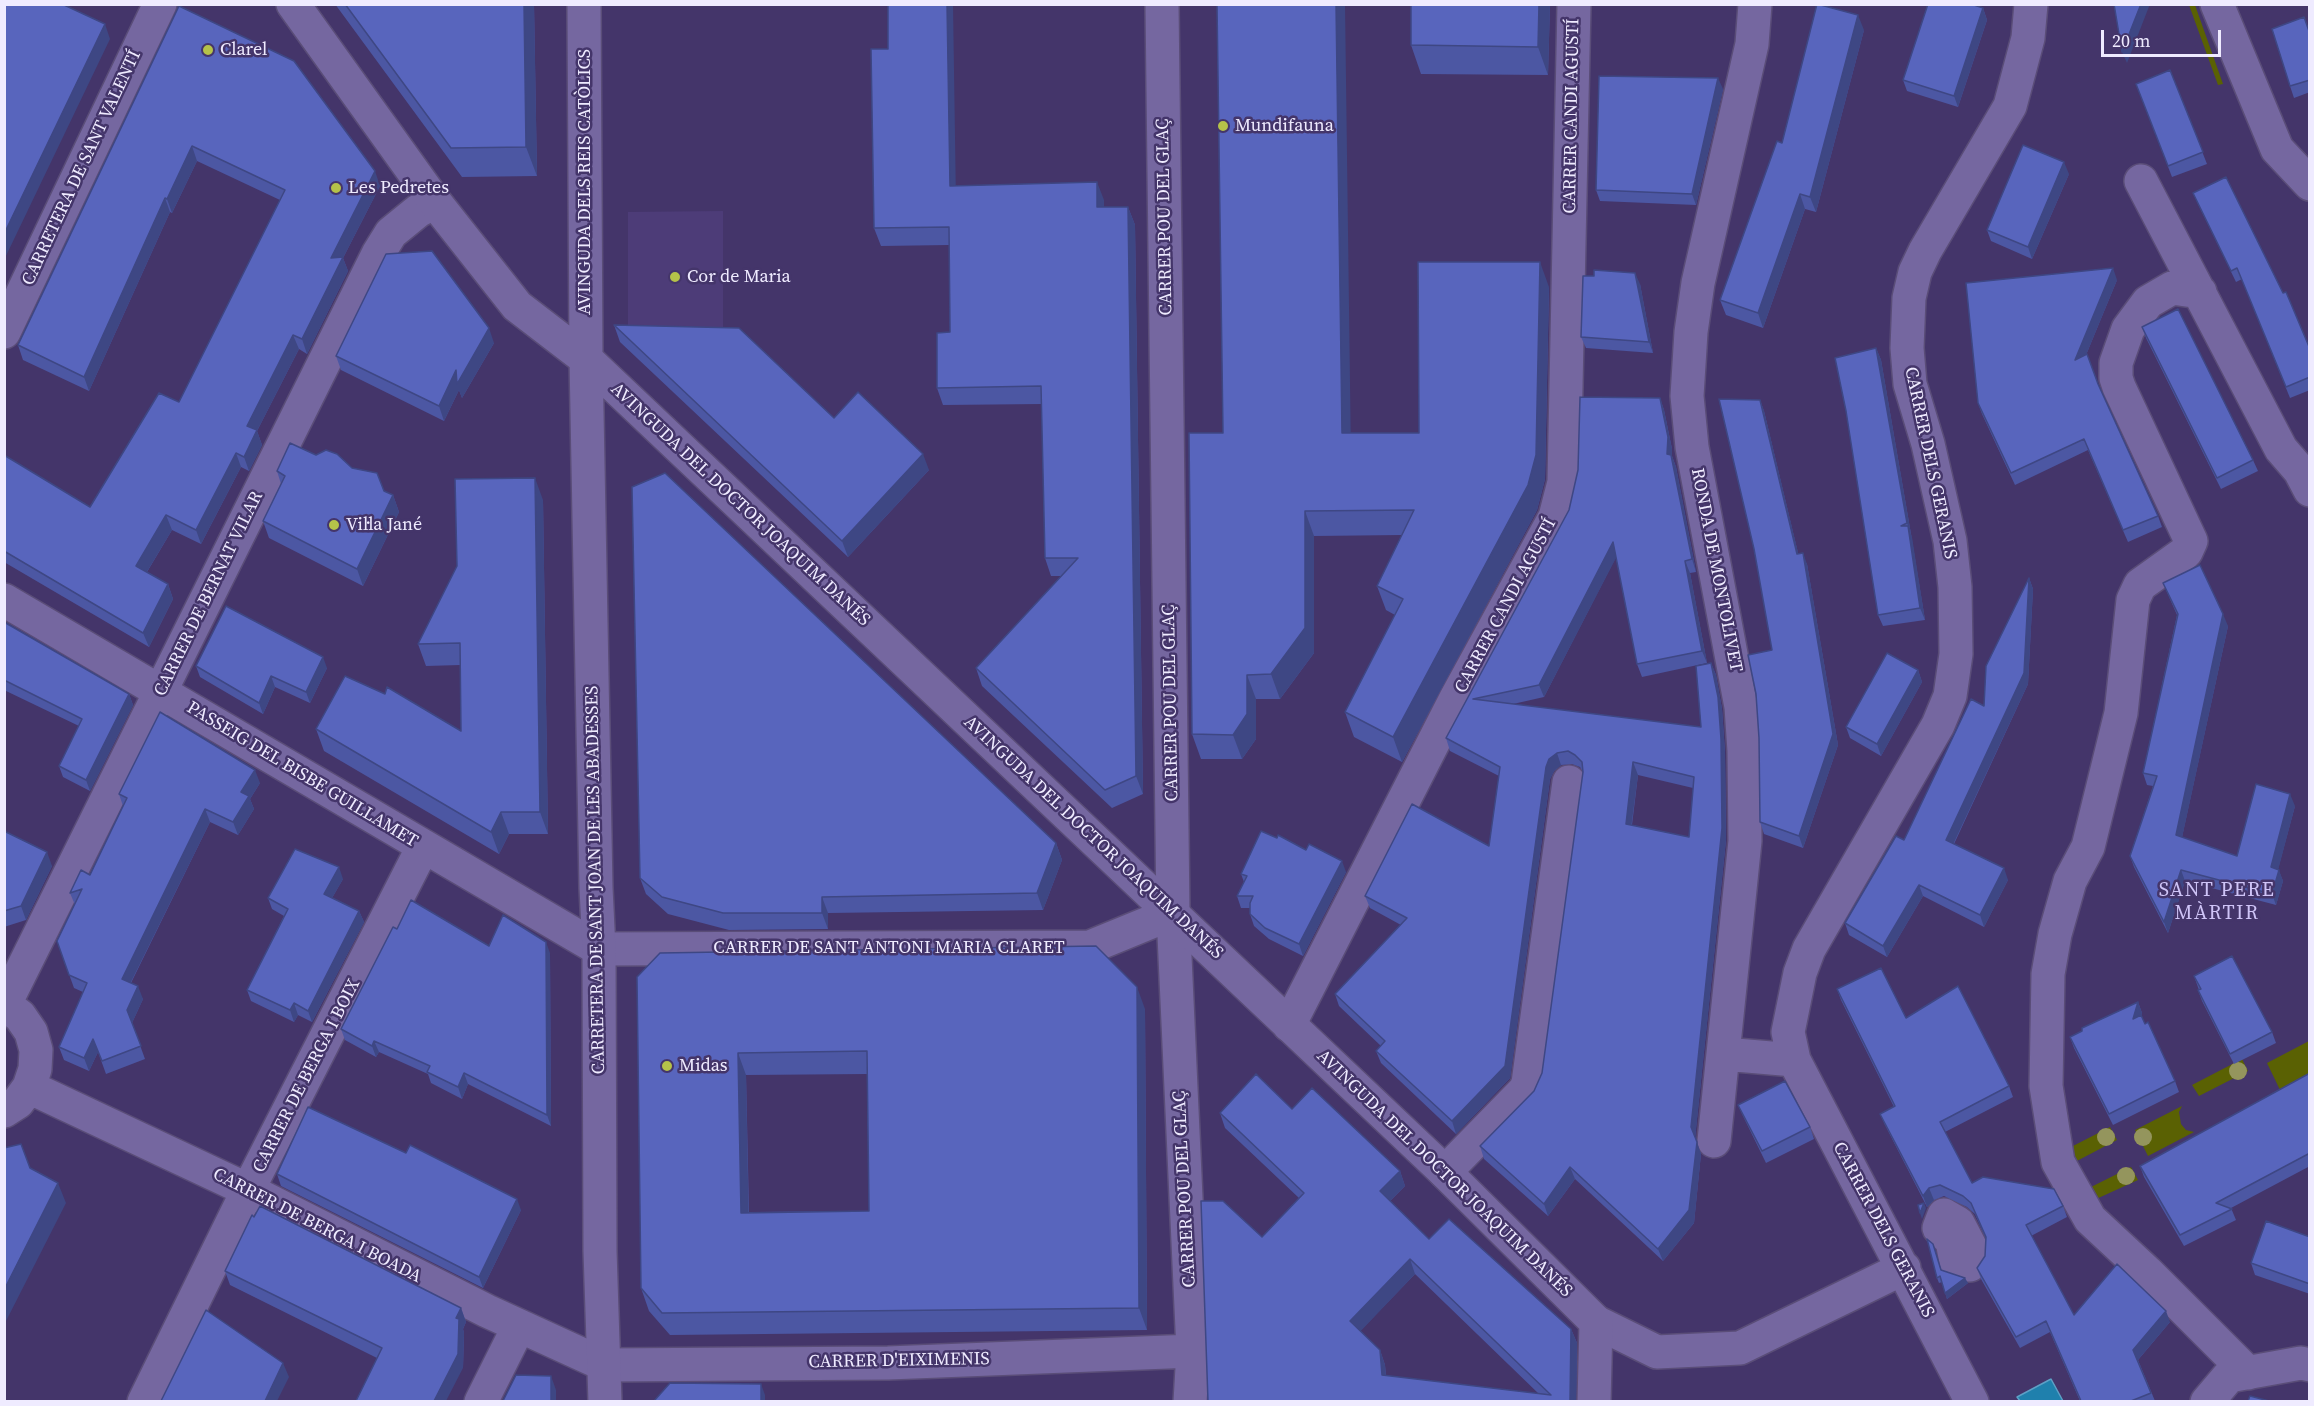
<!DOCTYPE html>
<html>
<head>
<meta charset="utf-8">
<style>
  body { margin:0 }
  #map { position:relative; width:2314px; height:1406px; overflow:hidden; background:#44356a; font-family:"Source Serif 4",serif }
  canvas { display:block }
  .frame { position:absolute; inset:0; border:6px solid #efebff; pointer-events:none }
  .scale { position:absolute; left:2101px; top:30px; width:120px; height:27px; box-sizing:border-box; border:3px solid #efebff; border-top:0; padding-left:8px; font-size:18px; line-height:21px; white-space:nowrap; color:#efebff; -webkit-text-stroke:4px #44356a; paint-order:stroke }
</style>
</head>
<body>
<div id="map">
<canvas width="2314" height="1406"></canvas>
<div class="frame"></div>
<div class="scale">20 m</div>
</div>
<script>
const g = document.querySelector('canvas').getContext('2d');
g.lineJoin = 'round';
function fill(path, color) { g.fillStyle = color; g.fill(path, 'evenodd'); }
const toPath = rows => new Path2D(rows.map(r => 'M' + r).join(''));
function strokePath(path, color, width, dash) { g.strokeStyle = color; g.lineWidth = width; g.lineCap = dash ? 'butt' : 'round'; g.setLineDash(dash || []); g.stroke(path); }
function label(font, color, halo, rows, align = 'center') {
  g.font = font + ' "Source Serif 4",serif'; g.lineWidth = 5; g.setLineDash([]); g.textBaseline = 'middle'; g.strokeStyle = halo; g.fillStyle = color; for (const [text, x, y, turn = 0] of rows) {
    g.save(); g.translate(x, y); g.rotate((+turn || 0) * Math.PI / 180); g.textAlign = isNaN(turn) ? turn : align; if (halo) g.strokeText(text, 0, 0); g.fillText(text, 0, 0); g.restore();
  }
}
fill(toPath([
  [723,211,723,343,628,342,628,212]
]), '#4d3c78');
fill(toPath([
  [2189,5,2195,5,2223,84,2218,85],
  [2309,1041,2309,1075,2280,1090,2267,1063],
  [2242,1059,2248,1071,2199,1096,2192,1085],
  [2182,1106,2179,1112,2181,1124,2186,1130,2194,1132,2148,1156,2135,1130],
  [2110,1127,2117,1140,2073,1163,2071,1147],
  [2131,1167,2138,1180,2094,1200,2087,1189]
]), '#5a6103');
const water = toPath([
  [2051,1379,2063,1401,2020,1401,2017,1397,2051,1379]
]);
fill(water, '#1f80ad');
strokePath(water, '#5da0c6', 1.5);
const street = toPath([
  [1162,4,1173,913,1193,1351,1190,1402],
  [2217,4,2277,149,2310,184],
  [2141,181,2281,449,2300,471,2310,490],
  [2200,292,2172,288,2148,302,2128,329,2116,363,2116,378,2119,387,2191,541,2186,552,2140,585,2133,600,2121,713,2088,847,2070,881,2055,934,2048,974,2046,1086,2058,1162,2090,1219,2147,1272,2248,1373],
  [4,332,160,4],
  [4,600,599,949,1090,947,1173,913],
  [4,1004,20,1016,31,1032,36,1050,35,1069,29,1087,18,1102,4,1111],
  [5,1004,378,254,391,233,418,211,435,202],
  [1289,1025,1455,700,1555,517,1564,482,1574,4],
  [1724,1054,1794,1060],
  [29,1087,248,1190,487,1311,605,1365,888,1363,1193,1351],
  [1714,1141,1745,841,1744,751,1741,707,1692,447,1687,396,1691,332,1698,283,1752,44,1755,4],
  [1445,1172,1525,1090,1528,1083,1569,782],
  [1944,1215,1958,1223,1971,1248,1970,1265,1956,1262,1952,1241,1939,1228,1944,1215],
  [1596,1322,1657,1352,1740,1348,1904,1268],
  [144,1402,248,1190,423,847],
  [481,1402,519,1326],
  [1972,1402,1794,1060,1788,1032,1800,973,1809,949,1938,725,1950,696,1956,654,1955,587,1950,541,1928,444,1910,384,1907,348,1909,298,1915,272,1925,251,2010,106,2028,38,2031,4],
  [2207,1402,2229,1376,2301,1363,2310,1365]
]);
const secondary = toPath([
  [293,4,435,202,517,306,586,359,1445,1172,1596,1322,1594,1402],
  [584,4,586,359,596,888,599,949,600,1251,605,1402]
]);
strokePath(street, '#5a4d78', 36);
strokePath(secondary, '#5a4d78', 36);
strokePath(street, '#7567a0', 33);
strokePath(secondary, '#7567a0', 33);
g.fillStyle = '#94955d';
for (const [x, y] of [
  [2238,1071],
  [2106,1137],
  [2143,1137],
  [2126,1176]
]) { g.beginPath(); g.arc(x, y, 9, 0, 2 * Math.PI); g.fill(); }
fill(toPath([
  [335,4,534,4,537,176,462,177],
  [1550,4,1548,75,1421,74,1411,45],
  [179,6,380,186,343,258,348,271,307,354,299,349,257,431,262,445,249,471,241,467,201,544,172,530,147,572,168,584,173,599,149,647,4,562,4,455,90,507,179,402,280,200,197,161,172,213,170,212,89,391,23,360,18,345],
  [1983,8,1987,20,1958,107,1907,91,1903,80],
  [2304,17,2310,32,2310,92,2294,98,2290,86],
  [1864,30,1816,212,1805,209,1763,328,1726,315,1720,300,1782,143],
  [2170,70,2207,164,2172,177,2136,84],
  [1723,89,1696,205,1600,201,1596,190],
  [2069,174,2032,259,1991,241,1987,230],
  [956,186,1104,200,1104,207,1128,207,1135,225,1143,794,1112,808,982,686,976,668,1062,576,1051,576,1045,558,1042,404,943,405,937,388,950,332,949,245,881,246,874,228],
  [2193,193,2310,349,2310,390,2290,398,2242,279,2236,282,2198,204],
  [1594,276,1640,284,1653,353,1586,348,1581,337],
  [2117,280,2086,355,2098,384,2158,516,2162,527,2128,542,2088,450,2015,485,1982,414,1978,403],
  [1549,287,1545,479,1537,510,1402,762,1354,737,1345,712,1395,615,1386,610,1377,586,1402,535,1314,536,1314,653,1280,699,1256,699,1256,739,1242,759,1201,759,1192,734,1189,433,1419,433],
  [614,325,834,418,929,470,848,557,620,342],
  [2142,327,2253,460,2258,471,2221,489,2146,338],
  [494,343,462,398,459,390,444,421,341,370,336,356],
  [1876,348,1881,360,1911,534,1925,620,1883,626,1878,615],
  [1660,398,1664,410,1672,449,1672,456,1676,467,1696,572,1690,573,1707,663,1642,677,1637,664,1616,557,1544,697,1513,704,1701,727,1711,663,1716,675,1722,709,1725,752,1726,840,1695,1138,1701,1154,1694,1223,1663,1261,1575,1179,1548,1216,1484,1159,1480,1146,1534,1091,1542,1073,1583,772,1580,767,1572,764,1561,765,1554,771,1550,779,1510,1078,1456,1134,1381,1063,1376,1051,1381,1046,1339,1006,1335,994,1401,925,1370,908,1365,896,1489,846,1499,776,1450,751,1446,738],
  [1638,775,1693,788,1689,837,1632,825],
  [1760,400,1764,411,1798,553,1807,564,1838,745,1803,848,1764,834,1760,822,1772,650,1754,549],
  [316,455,352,468,384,491,393,495,399,512,363,586,269,538,263,521,281,484,277,471],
  [543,500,548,834,509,834,499,854,324,751,316,729,461,731,460,665,426,666,418,644],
  [2029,578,2033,589,2028,684,1954,844,2008,880,1984,927,1923,896,1887,957,1849,935,1845,923,1904,840,1984,706],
  [2163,583,2228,626,2182,837,2237,856,2295,806,2278,869,2283,881,2276,905,2185,881,2168,933,2134,867,2130,856,2153,786,2147,785,2143,773,2177,615],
  [4,622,129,694,133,705,90,791,63,777,59,766,79,726,4,690],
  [196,666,327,668,310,703,275,687,263,714,200,677],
  [1918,670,1922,682,1881,756,1850,738,1846,727],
  [260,783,250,799,254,809,238,835,210,822,131,983,143,999,132,1023,145,1059,106,1074,98,1052,89,1071,64,1060,59,1047,83,992,74,988,57,941,75,905,70,893,90,875,123,806,119,794],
  [4,831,52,866,26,920,4,927],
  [1056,843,1062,860,1043,910,828,913,828,929,729,930,668,914,646,894,640,878],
  [1346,872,1303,956,1269,939,1254,926,1250,914,1250,908,1241,908,1237,896,1244,882,1241,874],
  [343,879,332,898,359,911,364,922,312,1022,298,1015,294,1022,251,1001,247,990,284,916,272,909,268,898],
  [397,929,489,946,550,953,551,1126,468,1084,462,1099,431,1083,428,1074,379,1052,376,1057,345,1040,341,1029],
  [2194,976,2272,1032,2276,1043,2234,1064,2202,1001,2198,990,2199,990],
  [637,977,1145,1009,1147,1330,670,1335,649,1311,641,1288],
  [867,1074,869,1211,749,1212,746,1075],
  [1837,989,1906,1018,2009,1086,2013,1097,1945,1132,1972,1183,2063,1206,2067,1217,2031,1236,2074,1315,2170,1322,2138,1360,2155,1401,2080,1401,2050,1332,2020,1348,1981,1279,1977,1268,1985,1256,1986,1239,1975,1214,1967,1207,1944,1196,1934,1200,1927,1207,1885,1125,1880,1114,1894,1107,1841,1000],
  [2138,1002,2142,1013,2141,1016,2175,1081,2179,1092,2113,1125,2074,1048,2070,1037],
  [2310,1073,2310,1166,2231,1208,2236,1220,2184,1246,2144,1177,2140,1166],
  [1738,1105,1810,1127,1814,1139,1766,1163,1743,1116],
  [1292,1109,1400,1171,1405,1186,1390,1201,1429,1239,1571,1329,1577,1343,1576,1401,1208,1401,1262,1237,1299,1198,1225,1128,1220,1113],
  [1415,1274,1539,1394,1386,1376,1385,1365,1380,1350,1360,1331],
  [406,1153,521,1210,483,1288,281,1186,277,1174],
  [2310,1237,2310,1294,2255,1275,2251,1263],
  [1941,1270,1968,1283,1947,1299,1942,1282,1939,1283,1937,1278],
  [225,1271,461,1308,466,1322,463,1329,464,1333,463,1368,377,1358,230,1285]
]), '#4c57a3');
fill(toPath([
  [524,4,534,4,537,176,526,147],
  [947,4,953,4,956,203,950,186],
  [1336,4,1345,4,1351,458,1342,433],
  [1539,4,1550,4,1548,75,1538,47],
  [2141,4,2150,4,2127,63,2122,52],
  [1983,8,1987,20,1958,107,1954,96],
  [1858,15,1864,30,1816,212,1810,197],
  [105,24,110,39,4,260,4,234],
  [1718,78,1723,89,1696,205,1692,194],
  [192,146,197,161,172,213,167,199],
  [2064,162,2069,174,2032,259,2028,247],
  [375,171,380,186,343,258,348,271,307,354,302,339,331,258],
  [1097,182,1104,200,1104,225,1097,207],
  [1800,194,1805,209,1763,328,1758,313],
  [165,198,170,212,89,391,84,377],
  [1128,207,1135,225,1143,794,1136,776],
  [1540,262,1549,287,1545,479,1537,510,1402,762,1393,737],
  [2113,268,2117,280,2079,372,2075,360],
  [1635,273,1640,284,1653,353,1649,342],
  [489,328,494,343,462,398,459,390,444,421,439,406,456,370],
  [293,335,299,349,257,431,262,445,249,471,244,457,247,426],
  [1876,348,1881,360,1911,534,1907,523],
  [1660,398,1664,410,1672,449,1672,456,1676,467,1696,572,1692,559,1667,454],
  [1760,400,1764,411,1801,565,1797,554],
  [236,453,241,467,201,544,196,530],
  [923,454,929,470,848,557,842,541],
  [535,478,543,500,548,834,540,812],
  [393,495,399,512,363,586,357,569],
  [1305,511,1314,536,1314,653,1280,699,1271,674],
  [166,515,172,530,142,580,136,566],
  [1908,526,1912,537,1925,620,1920,608],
  [1613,542,1618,554,1544,697,1539,685],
  [1803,553,1807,564,1838,745,1803,848,1799,836],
  [1685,561,1690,573,1707,663,1702,651],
  [2029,578,2033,589,2028,684,1950,851,1946,840],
  [168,584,173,599,149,647,143,633],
  [2223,614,2228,626,2180,847,2176,835],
  [323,657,327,668,310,703,306,692],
  [1711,663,1716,675,1722,709,1725,752,1726,840,1695,1139,1691,1127],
  [1918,670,1922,682,1881,756,1877,744],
  [1247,675,1256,699,1256,739,1242,759,1233,735],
  [271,676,275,687,263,714,259,703],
  [129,694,133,705,90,791,86,780],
  [1557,753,1561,765,1554,771,1550,779,1510,1078,1456,1134,1452,1121,1546,767,1549,759],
  [1633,762,1638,775,1630,836,1626,824],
  [255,770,260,783,250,799,254,809,238,835,233,822,241,792],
  [2290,794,2295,806,2276,878,2271,867],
  [205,809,210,822,126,992,122,979],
  [501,812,509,834,499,854,491,832],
  [1056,843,1062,860,1043,910,1037,893],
  [47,852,52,866,26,920,21,906],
  [1342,861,1346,872,1303,956,1299,944],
  [339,867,343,879,328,905,324,894],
  [2004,868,2008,880,1984,927,1980,915],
  [2181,870,2185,881,2168,933,2164,922],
  [2279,870,2283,881,2276,905,2272,894],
  [1919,885,1923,896,1887,957,1883,946],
  [822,897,828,913,828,929,822,913],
  [359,911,364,922,312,1022,308,1011],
  [546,942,550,953,551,1126,547,1115],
  [138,986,143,999,132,1023,127,1010],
  [1137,987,1145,1009,1147,1330,1139,1308],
  [2138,1002,2142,1013,2137,1030,2133,1019],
  [294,1003,298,1015,294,1022,290,1010],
  [93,1039,98,1052,89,1071,84,1058],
  [374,1041,379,1052,376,1057,372,1046],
  [738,1053,746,1075,749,1235,741,1213],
  [464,1073,468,1084,462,1099,458,1087],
  [1697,1142,1701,1154,1694,1223,1663,1261,1658,1249],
  [1570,1167,1575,1179,1548,1216,1544,1204],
  [1400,1171,1405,1186,1385,1206,1380,1191],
  [58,1183,66,1203,4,1325,4,1290],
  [1929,1188,1934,1200,1927,1207,1923,1196],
  [517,1199,521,1210,483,1288,479,1277],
  [1924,1203,1926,1208,1922,1219,1920,1213],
  [1410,1259,1415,1274,1356,1336,1350,1321],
  [1965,1278,1968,1283,1947,1299,1945,1293],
  [461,1308,466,1322,463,1329,464,1333,463,1368,446,1401,434,1401,456,1318],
  [2166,1311,2170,1322,2137,1361,2133,1350],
  [1571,1329,1577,1343,1576,1401,1570,1401],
  [1380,1350,1385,1365,1387,1390,1382,1375],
  [283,1363,289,1377,277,1401,265,1401],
  [551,1376,556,1390,556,1401,551,1401],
  [761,1384,765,1395,765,1401,761,1401]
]), '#3e4784');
const building = toPath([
  [4,4,62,4,105,24,4,234,4,4],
  [345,4,524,4,526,147,451,148,345,4],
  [888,4,947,4,950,186,1097,182,1097,207,1128,207,1136,776,1105,790,976,668,1078,558,1045,558,1041,386,937,388,937,333,950,332,949,227,874,228,871,49,888,49,888,4],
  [1217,4,1336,4,1342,433,1419,433,1418,262,1540,262,1536,455,1528,485,1393,737,1345,712,1403,599,1377,586,1414,510,1305,511,1305,628,1271,674,1247,675,1247,714,1233,735,1192,734,1189,433,1223,433,1217,4],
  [1411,4,1539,4,1538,47,1411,45,1411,4],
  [1817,4,1858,15,1810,197,1800,194,1758,313,1720,300,1777,141,1782,143,1817,4],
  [1928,4,1971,4,1983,8,1954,96,1903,80,1928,4],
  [2114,4,2141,4,2122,52,2114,4],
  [179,6,294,61,375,171,331,258,343,257,302,339,293,335,247,426,257,430,244,457,236,453,196,530,166,515,136,566,168,584,143,633,4,551,4,455,90,507,159,393,179,402,285,190,192,146,167,199,165,198,84,377,18,345,179,6],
  [2304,17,2310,34,2310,80,2290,86,2272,29,2304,17],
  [2170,70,2203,152,2168,166,2136,84,2170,70],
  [1599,76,1718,78,1692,194,1596,190,1599,76],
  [2023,145,2064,162,2028,247,1987,230,2023,145],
  [2226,177,2283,293,2286,292,2310,349,2310,377,2286,387,2237,268,2231,271,2193,193,2226,177],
  [432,251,489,328,457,384,456,370,439,406,336,356,386,254,432,251],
  [2113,268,2075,360,2087,354,2098,384,2158,516,2123,530,2084,439,2011,473,1978,403,1966,283,2113,268],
  [1594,270,1635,273,1649,342,1581,337,1583,276,1594,276,1594,270],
  [2178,309,2253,460,2217,478,2142,327,2178,309],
  [614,325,739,328,834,418,858,392,923,454,842,541,614,325],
  [1876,348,1907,523,1901,526,1908,526,1920,608,1878,615,1846,411,1835,358,1876,348],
  [1580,397,1660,398,1668,437,1667,454,1671,455,1692,559,1685,561,1702,651,1637,664,1613,542,1539,685,1473,699,1701,727,1696,666,1711,663,1718,697,1721,739,1722,828,1691,1127,1697,1142,1689,1210,1658,1249,1570,1167,1544,1204,1480,1146,1534,1091,1542,1073,1583,772,1582,762,1575,755,1568,751,1557,753,1549,759,1546,767,1505,1066,1452,1121,1376,1051,1385,1041,1335,994,1407,918,1365,896,1412,804,1489,846,1500,767,1446,738,1569,510,1578,470,1580,397],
  [1633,762,1694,777,1689,837,1626,824,1633,762],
  [1719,399,1760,400,1797,554,1803,553,1833,734,1799,836,1760,822,1759,738,1756,694,1748,655,1772,650,1754,549,1719,399],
  [290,443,316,455,326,450,337,454,352,468,377,473,384,491,393,495,357,569,263,521,285,476,277,471,290,443],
  [665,473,1056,843,1037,893,822,897,822,913,723,913,662,897,640,878,632,487,665,473],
  [535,478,540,812,501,812,491,832,316,729,345,676,385,694,387,687,461,731,460,643,418,644,457,566,455,479,535,478],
  [2200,565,2223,614,2176,835,2237,856,2256,784,2290,794,2271,867,2279,870,2272,894,2181,870,2164,922,2130,856,2157,776,2143,773,2178,614,2163,583,2200,565],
  [2029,578,2024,673,1946,840,2004,868,1980,915,1919,885,1883,946,1845,923,1896,836,1904,840,1971,699,1984,706,1986,666,2029,578],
  [226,606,323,657,306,692,271,676,259,703,196,666,226,606],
  [4,622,129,694,86,780,59,766,82,719,4,680,4,622],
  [1887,653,1918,670,1877,744,1846,727,1887,653],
  [160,712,255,770,241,792,249,796,233,822,205,809,122,979,138,986,127,1010,141,1046,102,1061,93,1039,84,1058,59,1047,87,983,69,975,57,941,82,889,70,893,81,870,90,875,112,829,127,798,119,794,160,712],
  [4,831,47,852,21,906,4,911,4,831],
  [1261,831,1277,838,1278,835,1306,850,1309,844,1342,861,1299,944,1265,928,1250,914,1250,903,1253,896,1237,896,1247,876,1241,874,1261,831],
  [295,849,339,867,324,894,359,911,308,1011,294,1003,290,1010,247,990,288,909,268,898,295,849],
  [411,900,489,946,503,915,546,942,547,1115,464,1073,458,1087,427,1072,430,1066,374,1041,372,1046,341,1029,393,927,397,929,411,900],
  [1096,946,1137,987,1139,1308,662,1313,641,1288,637,977,660,953,1096,946],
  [867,1051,869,1211,741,1213,738,1053,867,1051],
  [2232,956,2272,1032,2230,1054,2198,990,2201,989,2194,976,2232,956],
  [1881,968,1906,1018,1958,986,2009,1086,1940,1122,1972,1183,1983,1177,2054,1189,2063,1206,2026,1225,2074,1315,2117,1264,2166,1311,2133,1350,2151,1393,2131,1401,2081,1401,2046,1321,2016,1337,1977,1268,1985,1256,1986,1237,1971,1203,1963,1196,1940,1185,1929,1188,1923,1196,1880,1114,1895,1106,1837,989,1881,968],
  [2138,1002,2133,1019,2141,1015,2145,1024,2148,1022,2175,1081,2109,1114,2070,1037,2082,1031,2082,1028,2138,1002],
  [2310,1073,2310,1153,2216,1203,2232,1209,2180,1235,2140,1166,2310,1073],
  [1256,1074,1292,1109,1312,1088,1400,1171,1380,1191,1429,1239,1449,1219,1571,1329,1570,1401,1208,1401,1201,1201,1223,1201,1262,1237,1304,1193,1220,1113,1256,1074],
  [1410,1259,1551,1395,1382,1375,1380,1350,1350,1321,1410,1259],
  [1785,1081,1810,1127,1762,1151,1738,1105,1785,1081],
  [308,1107,406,1153,410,1145,517,1199,479,1277,277,1174,308,1107],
  [21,1144,30,1168,58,1183,4,1290,4,1148,21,1144],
  [1924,1203,1920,1213,1918,1205,1924,1203],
  [260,1206,461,1308,456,1318,459,1319,458,1354,434,1401,356,1401,382,1348,225,1271,252,1215,254,1217,260,1206],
  [2266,1221,2310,1237,2310,1284,2251,1263,2266,1221],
  [1927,1239,1933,1244,1941,1270,1965,1278,1945,1293,1940,1276,1937,1278,1927,1239],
  [206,1310,283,1363,265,1401,161,1401,206,1310],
  [516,1375,551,1376,551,1401,503,1401,516,1375],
  [670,1383,761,1384,761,1401,654,1401,670,1383],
  [2250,1396,2269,1401,2248,1401,2250,1396]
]);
fill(building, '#5865bd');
strokePath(building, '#3e4784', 1.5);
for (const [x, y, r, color] of [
  [208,50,6,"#b5c249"],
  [1223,126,6,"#b5c249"],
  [336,188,6,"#b5c249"],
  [675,277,6,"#b5c249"],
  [334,525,6,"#b5c249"],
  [667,1066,6,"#b5c249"]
]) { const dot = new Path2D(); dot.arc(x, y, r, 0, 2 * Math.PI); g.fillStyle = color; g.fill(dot); strokePath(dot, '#44356a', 2); }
label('18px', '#efebff', '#44356a', [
  ["Clarel",220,50],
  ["Mundifauna",1235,126],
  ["Les Pedretes",348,188],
  ["Cor de Maria",687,277],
  ["Vil·la Jané",346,525],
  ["Midas",679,1066]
], 'left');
label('18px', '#efebff', '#44356a', [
  ["CARRER CANDI AGUSTÍ",1572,116,-89],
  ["CARRETERA DE SANT VALENTÍ",82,168,-65],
  ["AVINGUDA DELS REIS CATÒLICS",585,182,-90],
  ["CARRER POU DEL GLAÇ",1165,217,-91],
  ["CARRER DELS GERANIS",1930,463,78],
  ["AVINGUDA DEL DOCTOR JOAQUIM DANÉS",740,505,43],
  ["RONDA DE MONTOLIVET",1716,570,79],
  ["CARRER DE BERNAT VILAR",209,594,-64],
  ["CARRER CANDI AGUSTÍ",1506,606,-62],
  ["CARRER POU DEL GLAÇ",1171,703,-91],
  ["PASSEIG DEL BISBE GUILLAMET",302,775,31],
  ["AVINGUDA DEL DOCTOR JOAQUIM DANÉS",1093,838,43],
  ["CARRETERA DE SANT JOAN DE LES ABADESSES",596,880,-91],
  ["CARRER DE SANT ANTONI MARIA CLARET",889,948],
  ["CARRER DE BERGA I BOIX",307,1076,-63],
  ["AVINGUDA DEL DOCTOR JOAQUIM DANÉS",1444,1174,44],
  ["CARRER POU DEL GLAÇ",1185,1189,-93],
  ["CARRER DE BERGA I BOADA",317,1226,27],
  ["CARRER DELS GERANIS",1883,1230,62],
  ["CARRER D'EIXIMENIS",899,1361,-1]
]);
g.letterSpacing = '1.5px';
label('20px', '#cfc4f7', '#44356a', [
  ["SANT PERE",2217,891],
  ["MÀRTIR",2217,914]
]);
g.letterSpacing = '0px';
</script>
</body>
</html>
